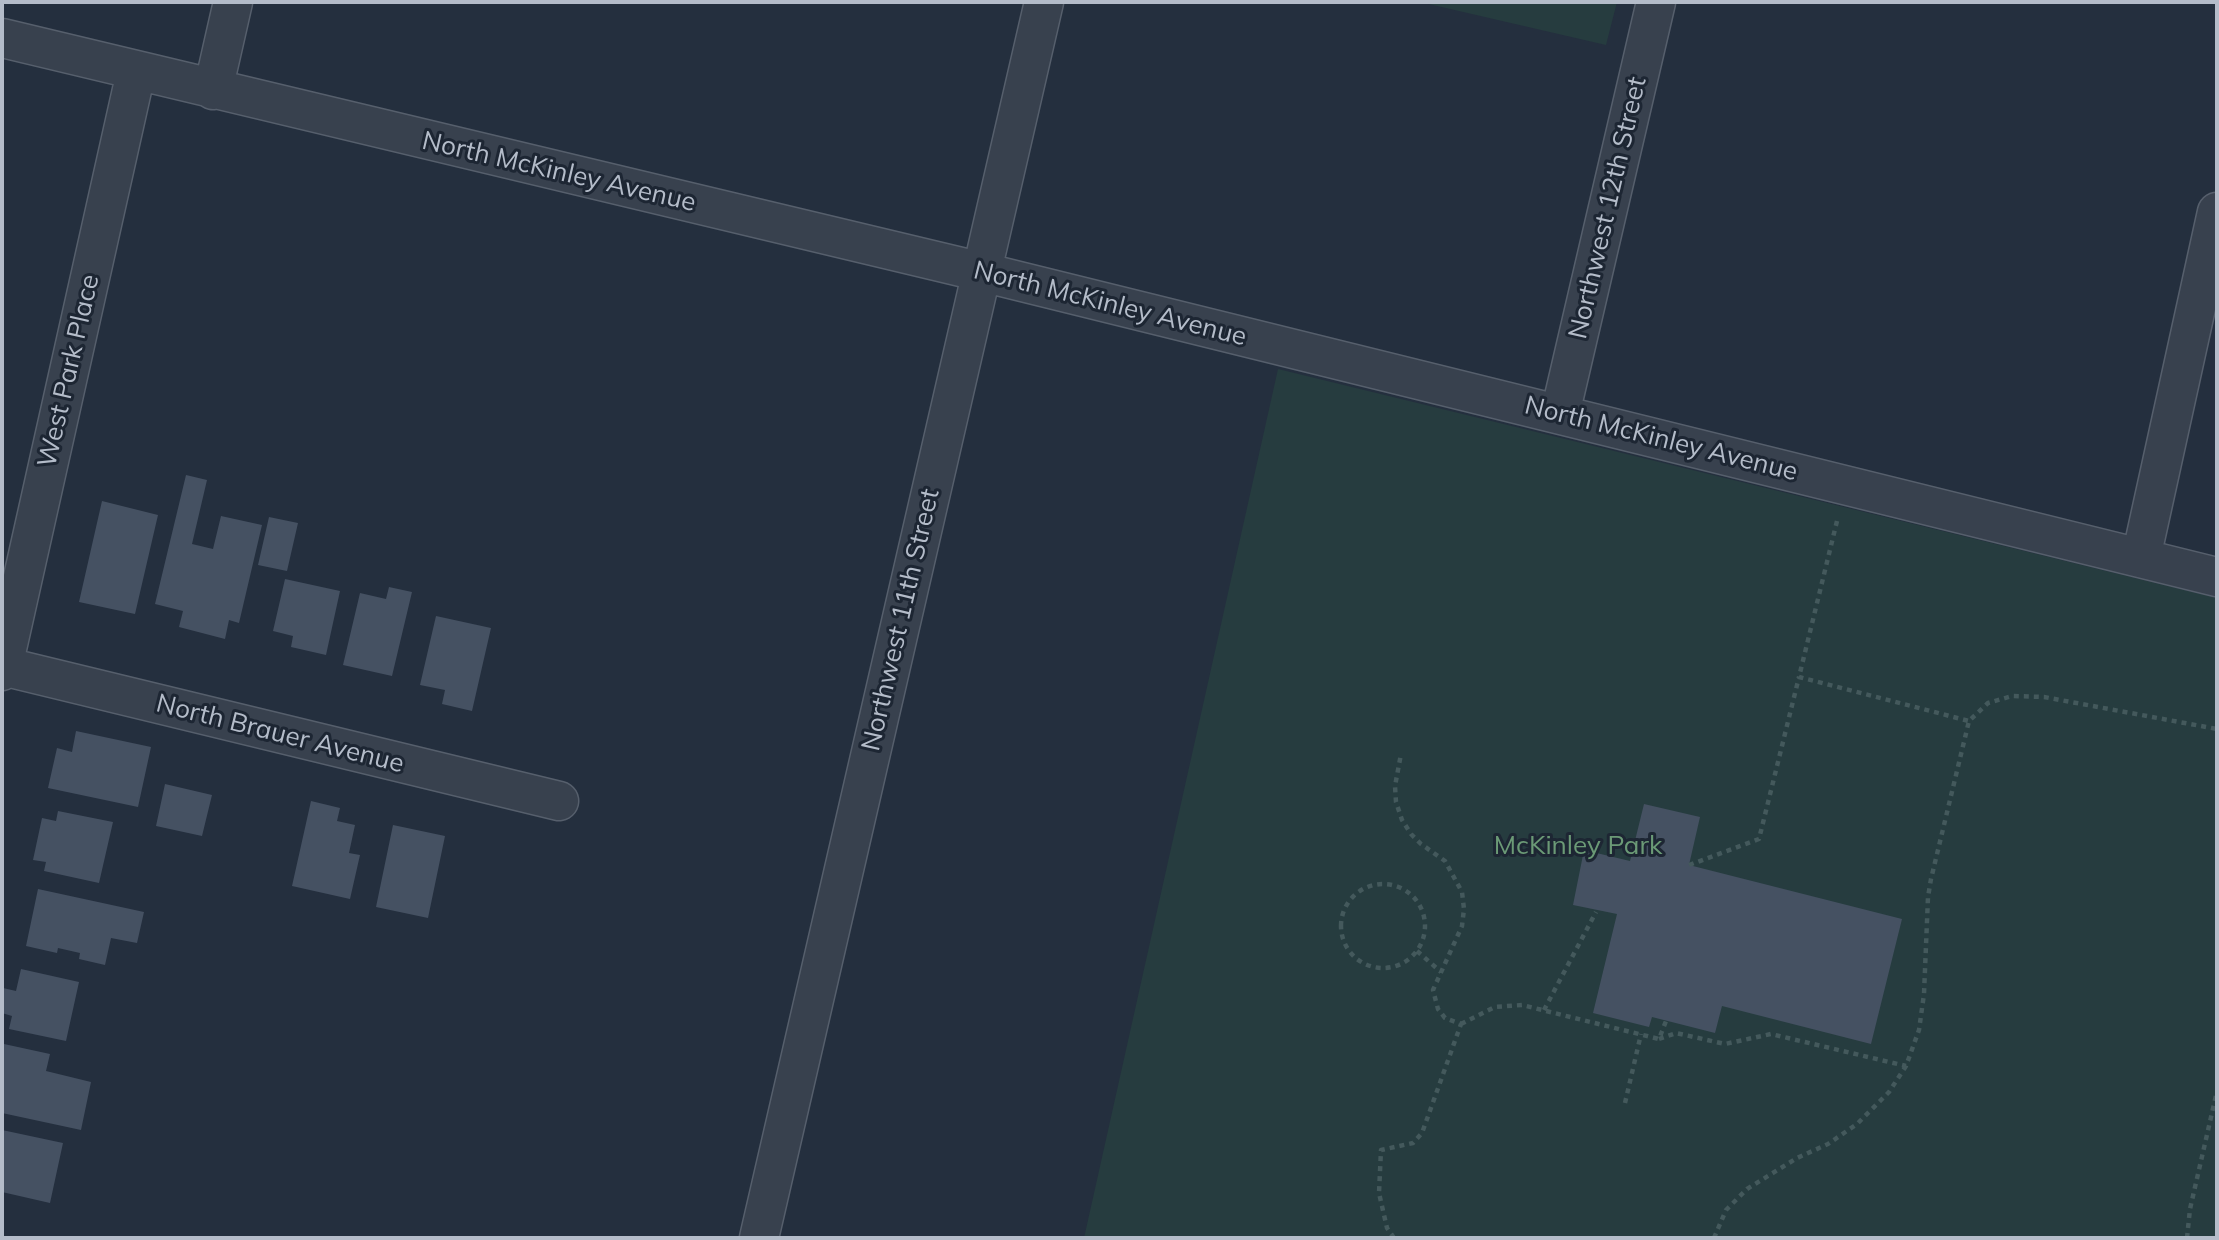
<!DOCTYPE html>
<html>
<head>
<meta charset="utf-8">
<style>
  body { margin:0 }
  #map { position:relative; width:2219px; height:1240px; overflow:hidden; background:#242f3e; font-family:Mulish,sans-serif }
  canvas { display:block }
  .frame { position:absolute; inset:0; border:4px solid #b4bcc9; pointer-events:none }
</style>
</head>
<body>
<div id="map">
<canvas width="2219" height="1240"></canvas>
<div class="frame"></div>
</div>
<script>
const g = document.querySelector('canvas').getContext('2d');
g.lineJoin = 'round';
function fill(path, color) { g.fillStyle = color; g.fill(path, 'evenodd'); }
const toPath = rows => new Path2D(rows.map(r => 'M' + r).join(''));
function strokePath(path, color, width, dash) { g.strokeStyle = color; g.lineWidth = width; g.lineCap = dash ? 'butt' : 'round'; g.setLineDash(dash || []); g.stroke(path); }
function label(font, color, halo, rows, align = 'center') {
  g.font = font + ' Mulish,sans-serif'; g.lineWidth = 6; g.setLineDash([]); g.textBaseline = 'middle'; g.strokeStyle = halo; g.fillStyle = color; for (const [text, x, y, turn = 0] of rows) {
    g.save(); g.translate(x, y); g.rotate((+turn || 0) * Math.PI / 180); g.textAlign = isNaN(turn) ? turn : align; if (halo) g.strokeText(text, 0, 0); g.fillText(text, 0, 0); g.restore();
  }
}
fill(toPath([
  [1420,2,1617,2,1606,45],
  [1278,369,2217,598,2217,1238,1084,1238]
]), '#263c3f');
fill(toPath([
  [186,475,207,480,192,544,213,549,221,516,262,525,239,623,229,620,225,639,179,627,183,611,155,604],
  [102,501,158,515,135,614,79,602],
  [269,517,298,523,287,571,258,565],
  [285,579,340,591,326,655,291,647,293,636,273,631],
  [389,587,412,592,392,676,343,665,360,593,386,599],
  [436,616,491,628,472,711,442,704,445,690,420,685],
  [76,731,151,747,138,807,48,788,57,748,72,752],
  [165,784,212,795,202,836,156,826],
  [311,801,340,808,337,821,355,825,349,853,360,855,350,899,292,886],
  [1644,804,1700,817,1689,865,1902,919,1871,1044,1722,1006,1715,1033,1652,1017,1649,1027,1593,1013,1617,914,1573,905,1584,850,1630,861],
  [58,811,113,822,99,883,44,871,46,862,33,860,42,818,56,821],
  [393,825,445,836,428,918,376,907],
  [38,889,144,912,137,943,111,938,105,965,79,959,80,953,58,948,57,953,26,946],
  [21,969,79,982,66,1041,9,1029,12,1016,2,1013,2,995,3,988,16,991],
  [4,1044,50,1054,46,1071,91,1082,81,1130,2,1113,2,1053],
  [2,1130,63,1143,50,1203,2,1192]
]), '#455162');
const minor = toPath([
  [2,38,982,272,2217,577],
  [213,90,233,2],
  [1560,414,1656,2],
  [2141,558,2217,212],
  [2,666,559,801],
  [2,671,136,72],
  [759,1238,1044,2]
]);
strokePath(minor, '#565f6c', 41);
strokePath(toPath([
  [1837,521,1799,677,1969,721],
  [1689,865,1759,839,1799,677],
  '1341 926a42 42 0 1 1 84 0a42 42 0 1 1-84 0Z',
  [1417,951,1441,972],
  [1544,1010,1596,912],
  [1461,1024,1495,1007,1522,1005,1659,1039,1666,1021],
  [1659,1039,1676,1033,1725,1044,1771,1034,1906,1066],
  [1625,1103,1641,1034],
  [1394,1238,1387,1228,1379,1193,1381,1150,1413,1143,1422,1133,1461,1024,1445,1018,1438,1009,1433,990,1462,926,1464,909,1462,892,1445,861,1421,844,1411,834,1402,820,1396,802,1395,786,1401,754],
  [1714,1238,1726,1210,1747,1189,1797,1158,1828,1144,1857,1124,1889,1092,1906,1066,1919,1030,1924,994,1928,897,1931,879,1969,721,1988,703,2012,696,2044,697,2217,729],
  [2187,1238,2190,1209,2217,1091]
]), '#44595c', 4.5, [5, 5]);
strokePath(minor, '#38414e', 38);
label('26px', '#b4bcc9', '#1d2633', [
  ["North McKinley Avenue",559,172,13],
  ["Northwest 12th Street",1608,208,-77],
  ["North McKinley Avenue",1110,304,14],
  ["West Park Place",69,371,-77],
  ["North McKinley Avenue",1661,439,14],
  ["Northwest 11th Street",901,620,-77],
  ["North Brauer Avenue",280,734,14]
]);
label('26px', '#6b9a76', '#1d2633', [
  ["McKinley Park",1578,846]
]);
</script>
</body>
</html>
